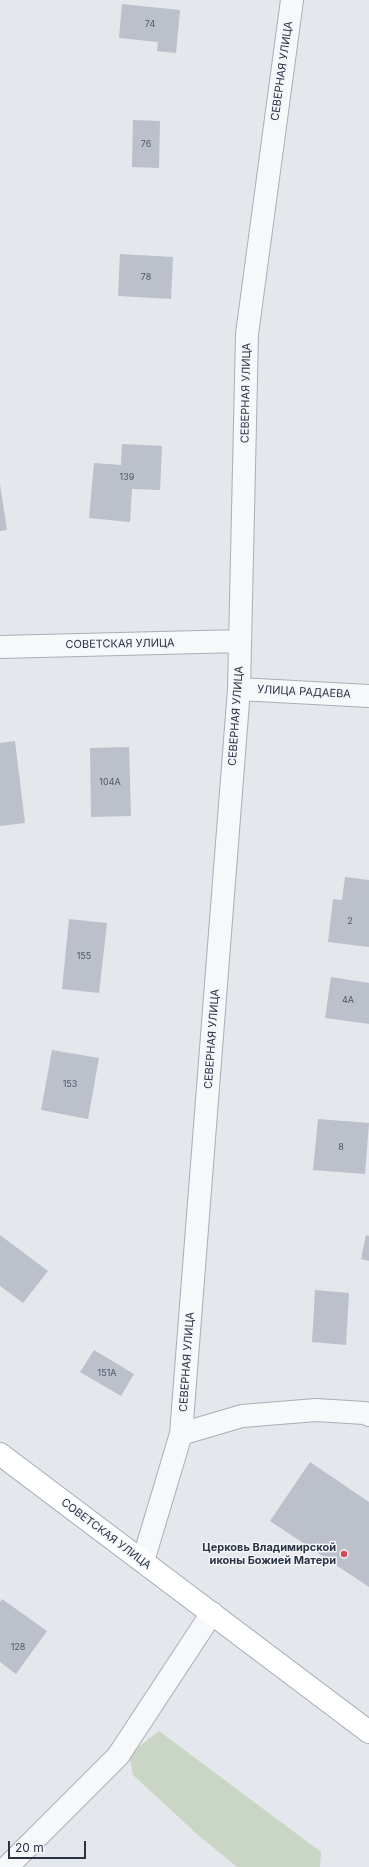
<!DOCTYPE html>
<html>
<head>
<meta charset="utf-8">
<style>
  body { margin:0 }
  #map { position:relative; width:369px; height:1867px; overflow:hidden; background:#e4e7ec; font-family:Inter,sans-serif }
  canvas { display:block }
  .scale { position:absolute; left:8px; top:1841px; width:78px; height:18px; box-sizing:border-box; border:2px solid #2b3445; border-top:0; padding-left:5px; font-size:12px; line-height:14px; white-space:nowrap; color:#2b3445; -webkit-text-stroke:3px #f4f6f9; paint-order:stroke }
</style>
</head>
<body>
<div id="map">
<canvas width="369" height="1867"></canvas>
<div class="scale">20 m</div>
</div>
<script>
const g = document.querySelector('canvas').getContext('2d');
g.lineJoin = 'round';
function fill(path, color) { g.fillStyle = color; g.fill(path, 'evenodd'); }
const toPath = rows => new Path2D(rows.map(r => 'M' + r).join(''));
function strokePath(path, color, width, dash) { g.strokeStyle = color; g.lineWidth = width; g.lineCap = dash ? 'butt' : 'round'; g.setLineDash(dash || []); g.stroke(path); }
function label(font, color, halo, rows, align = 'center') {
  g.font = font + ' Inter,sans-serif'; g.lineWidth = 3; g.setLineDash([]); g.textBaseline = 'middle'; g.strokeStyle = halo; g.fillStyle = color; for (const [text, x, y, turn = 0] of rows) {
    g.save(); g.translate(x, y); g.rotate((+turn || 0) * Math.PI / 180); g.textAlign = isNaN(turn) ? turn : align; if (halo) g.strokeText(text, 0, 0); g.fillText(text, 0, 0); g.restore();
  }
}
fill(toPath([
  [159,1731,321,1852,320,1867,237,1867,198,1835,133,1775,129,1754]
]), '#c9d6c5');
fill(toPath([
  [122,4,180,10,176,53,157,51,158,42,119,38],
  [133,120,160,121,159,168,132,167],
  [120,254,173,257,171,299,118,296],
  [122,444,162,446,160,490,132,489,130,522,89,518,94,463,121,465],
  [0,484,7,530,0,531],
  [15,741,25,823,0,826,0,743],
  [129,747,131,816,91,817,90,748],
  [345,877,369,880,369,947,328,942,333,899,342,900],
  [69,919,107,923,99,993,62,989],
  [331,977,369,983,369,1024,325,1018],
  [52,1050,99,1058,88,1119,41,1110],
  [318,1119,369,1123,365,1174,313,1170],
  [0,1235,48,1271,23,1303,0,1286],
  [366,1235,369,1236,369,1261,361,1259],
  [315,1290,349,1293,346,1345,312,1342],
  [94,1350,134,1374,121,1396,80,1372],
  [310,1462,369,1502,369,1587,270,1521],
  [2,1599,47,1631,16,1674,0,1662,0,1602]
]), '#bbc0ca');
const minor = toPath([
  [0,647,240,641],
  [239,689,369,696],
  [181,1434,242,1416,316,1410,365,1413,369,1415],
  [143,1561,181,1434,239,689,247,334,292,0],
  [7,1867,118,1756,212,1613]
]);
const major = toPath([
  [0,1454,369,1732]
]);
strokePath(minor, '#a9aeb7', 24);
strokePath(major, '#a3abb8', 24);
strokePath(minor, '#f7f8fa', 22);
strokePath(major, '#fff', 22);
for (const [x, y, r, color] of [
  [344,1554,4,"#d1495b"]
]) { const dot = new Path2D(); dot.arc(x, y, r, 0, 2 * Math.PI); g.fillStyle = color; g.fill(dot); strokePath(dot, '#f4f6f9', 1.5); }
label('9px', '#4f5766', null, [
  ["74",150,24],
  ["76",146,144],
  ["78",146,277],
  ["139",127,477],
  ["104А",110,782],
  ["2",350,921],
  ["155",84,956],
  ["4А",348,1000],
  ["153",70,1084],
  ["8",341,1147],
  ["151А",107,1373],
  ["128",18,1647]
]);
label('11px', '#2b3445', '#f4f6f9', [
  ["СЕВЕРНАЯ УЛИЦА",282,71,-82],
  ["СЕВЕРНАЯ УЛИЦА",246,393,-89],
  ["СОВЕТСКАЯ УЛИЦА",120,644,-1],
  ["УЛИЦА РАДАЕВА",304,692,3],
  ["СЕВЕРНАЯ УЛИЦА",236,716,-86],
  ["СЕВЕРНАЯ УЛИЦА",212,1039,-86],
  ["СЕВЕРНАЯ УЛИЦА",187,1362,-86],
  ["СОВЕТСКАЯ УЛИЦА",106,1534,37]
]);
label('bold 11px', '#2b3445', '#f4f6f9', [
  ["Церковь Владимирской",336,1548],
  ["иконы Божией Матери",336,1561]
], 'right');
</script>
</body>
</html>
